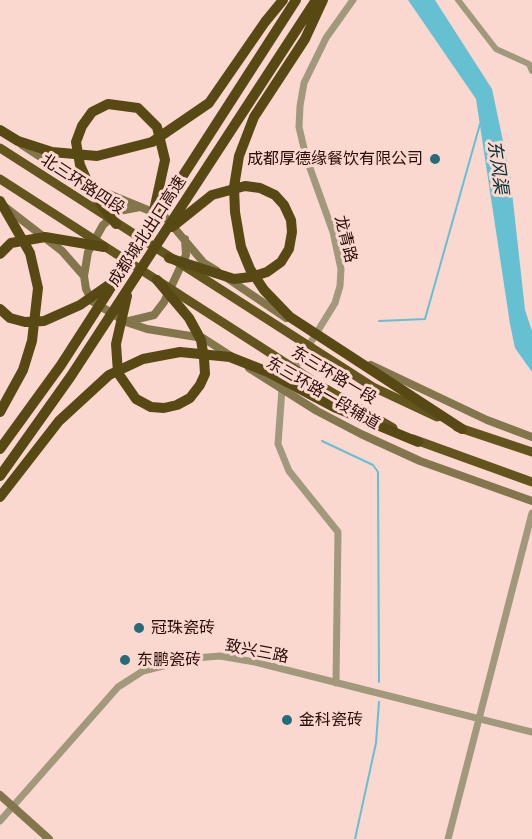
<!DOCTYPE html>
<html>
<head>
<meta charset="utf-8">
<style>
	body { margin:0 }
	canvas { display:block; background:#fad7cf }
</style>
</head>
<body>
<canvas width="532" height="839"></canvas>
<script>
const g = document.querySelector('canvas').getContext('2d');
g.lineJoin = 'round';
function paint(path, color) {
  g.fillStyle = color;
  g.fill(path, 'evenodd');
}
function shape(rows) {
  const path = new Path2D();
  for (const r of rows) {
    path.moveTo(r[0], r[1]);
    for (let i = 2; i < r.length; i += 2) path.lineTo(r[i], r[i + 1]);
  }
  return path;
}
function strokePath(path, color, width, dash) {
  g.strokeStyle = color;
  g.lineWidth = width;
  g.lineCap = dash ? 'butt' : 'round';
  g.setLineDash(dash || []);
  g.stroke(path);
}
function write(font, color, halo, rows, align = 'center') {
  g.font = font + ' Ubuntu,"Noto Sans SC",sans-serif';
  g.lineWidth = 6;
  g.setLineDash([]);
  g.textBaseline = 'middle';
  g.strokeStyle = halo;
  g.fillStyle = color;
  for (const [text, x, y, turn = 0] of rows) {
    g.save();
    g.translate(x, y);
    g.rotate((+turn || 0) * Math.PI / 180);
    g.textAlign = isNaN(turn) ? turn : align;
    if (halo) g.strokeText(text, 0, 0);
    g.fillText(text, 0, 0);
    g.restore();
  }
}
paint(shape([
	[408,0,435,0,492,89,510,174,525,310,532,331,532,372,515,348,510,324,476,99]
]), '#65c0d2');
strokePath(shape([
	[379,321,425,319,480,124],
	[322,441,373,465,378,472,379,682],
	[355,839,376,743,379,702]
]), '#65c0d2', 2);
strokePath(shape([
	[458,0,496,49,529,64,532,71]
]), '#a2997d', 6);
strokePath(shape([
	[336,683,338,532,289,471,278,444,282,389,335,303,340,286,341,269,333,232,306,157,299,127,300,106,304,83,326,38,353,0],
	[0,821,118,687,143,671,195,658,220,656,255,662,532,732],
	[448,839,532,513]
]), '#a2997d', 7);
strokePath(shape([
	[22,145,51,164,99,190,165,217,204,263,217,271],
	[5,207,62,251,84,276,86,289,92,301,126,322,147,329,203,338,234,358],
	[84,276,88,252,103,225,119,211,140,207],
	[227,278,286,318],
	[129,321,154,315,164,302,186,255,185,239],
	[371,365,487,420,532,437],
	[249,368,317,411,361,434,420,461,532,501],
	[0,795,49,839]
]), '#83764c', 8);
strokePath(shape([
	[0,148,373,387,437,417],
	[0,179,326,389,393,428],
	[457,427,532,452],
	[413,439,532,482]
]), '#63531d', 9);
strokePath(shape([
	[323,0,305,39,254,117,239,156,234,187,235,212,241,247,250,269,264,290,290,317,462,429],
	[0,130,18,141,52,152,97,156,152,142,209,103,265,22,283,0],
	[0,201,30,253,38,288,32,341,23,370,0,412],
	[116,224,92,192,80,165,76,142,82,126,92,112,108,104,138,108,157,127,165,160,153,215],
	[0,254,11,243,45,237,104,247],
	[169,258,234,279,251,277,267,272,281,262,289,249,292,232,291,220,284,205,275,195,260,188,245,186,212,195,172,227],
	[127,296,116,344,118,373,136,399,151,407,164,408,177,405,190,398,200,385,205,374,204,358,201,340,189,318,157,280],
	[0,309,10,318,25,322,44,321,80,305,110,284],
	[0,449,61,365,296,0],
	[0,476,71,376,316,0],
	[0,497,59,421,109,375,143,359,180,352,230,357,268,372,336,408,418,442]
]), '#584914', 10);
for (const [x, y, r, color] of [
	[435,159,6,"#256c7a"],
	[139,628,6,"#256c7a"],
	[125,660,6,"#256c7a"],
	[287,720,6,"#256c7a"]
]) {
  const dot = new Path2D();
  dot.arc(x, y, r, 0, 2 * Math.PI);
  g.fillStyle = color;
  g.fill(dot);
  strokePath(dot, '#fad7cf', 2);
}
write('16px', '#2a0c07', '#fad7cf', [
	["成都厚德缘餐饮有限公司",423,159,"right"],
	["冠珠瓷砖",151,628],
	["东鹏瓷砖",137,660],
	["金科瓷砖",299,720]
], 'left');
write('16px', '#2a0c07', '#fad7cf', [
	["北三环路四段",83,184,33],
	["成都城北出口高速",147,231,-57],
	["龙青路",346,239,76],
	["东三环路一段",334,375,31],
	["东三环路一段辅道",323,393,30],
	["致兴三路",257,651,11]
]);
write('italic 18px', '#06333b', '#fad7cf', [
	["东风渠",498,167,82]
]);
</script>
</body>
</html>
